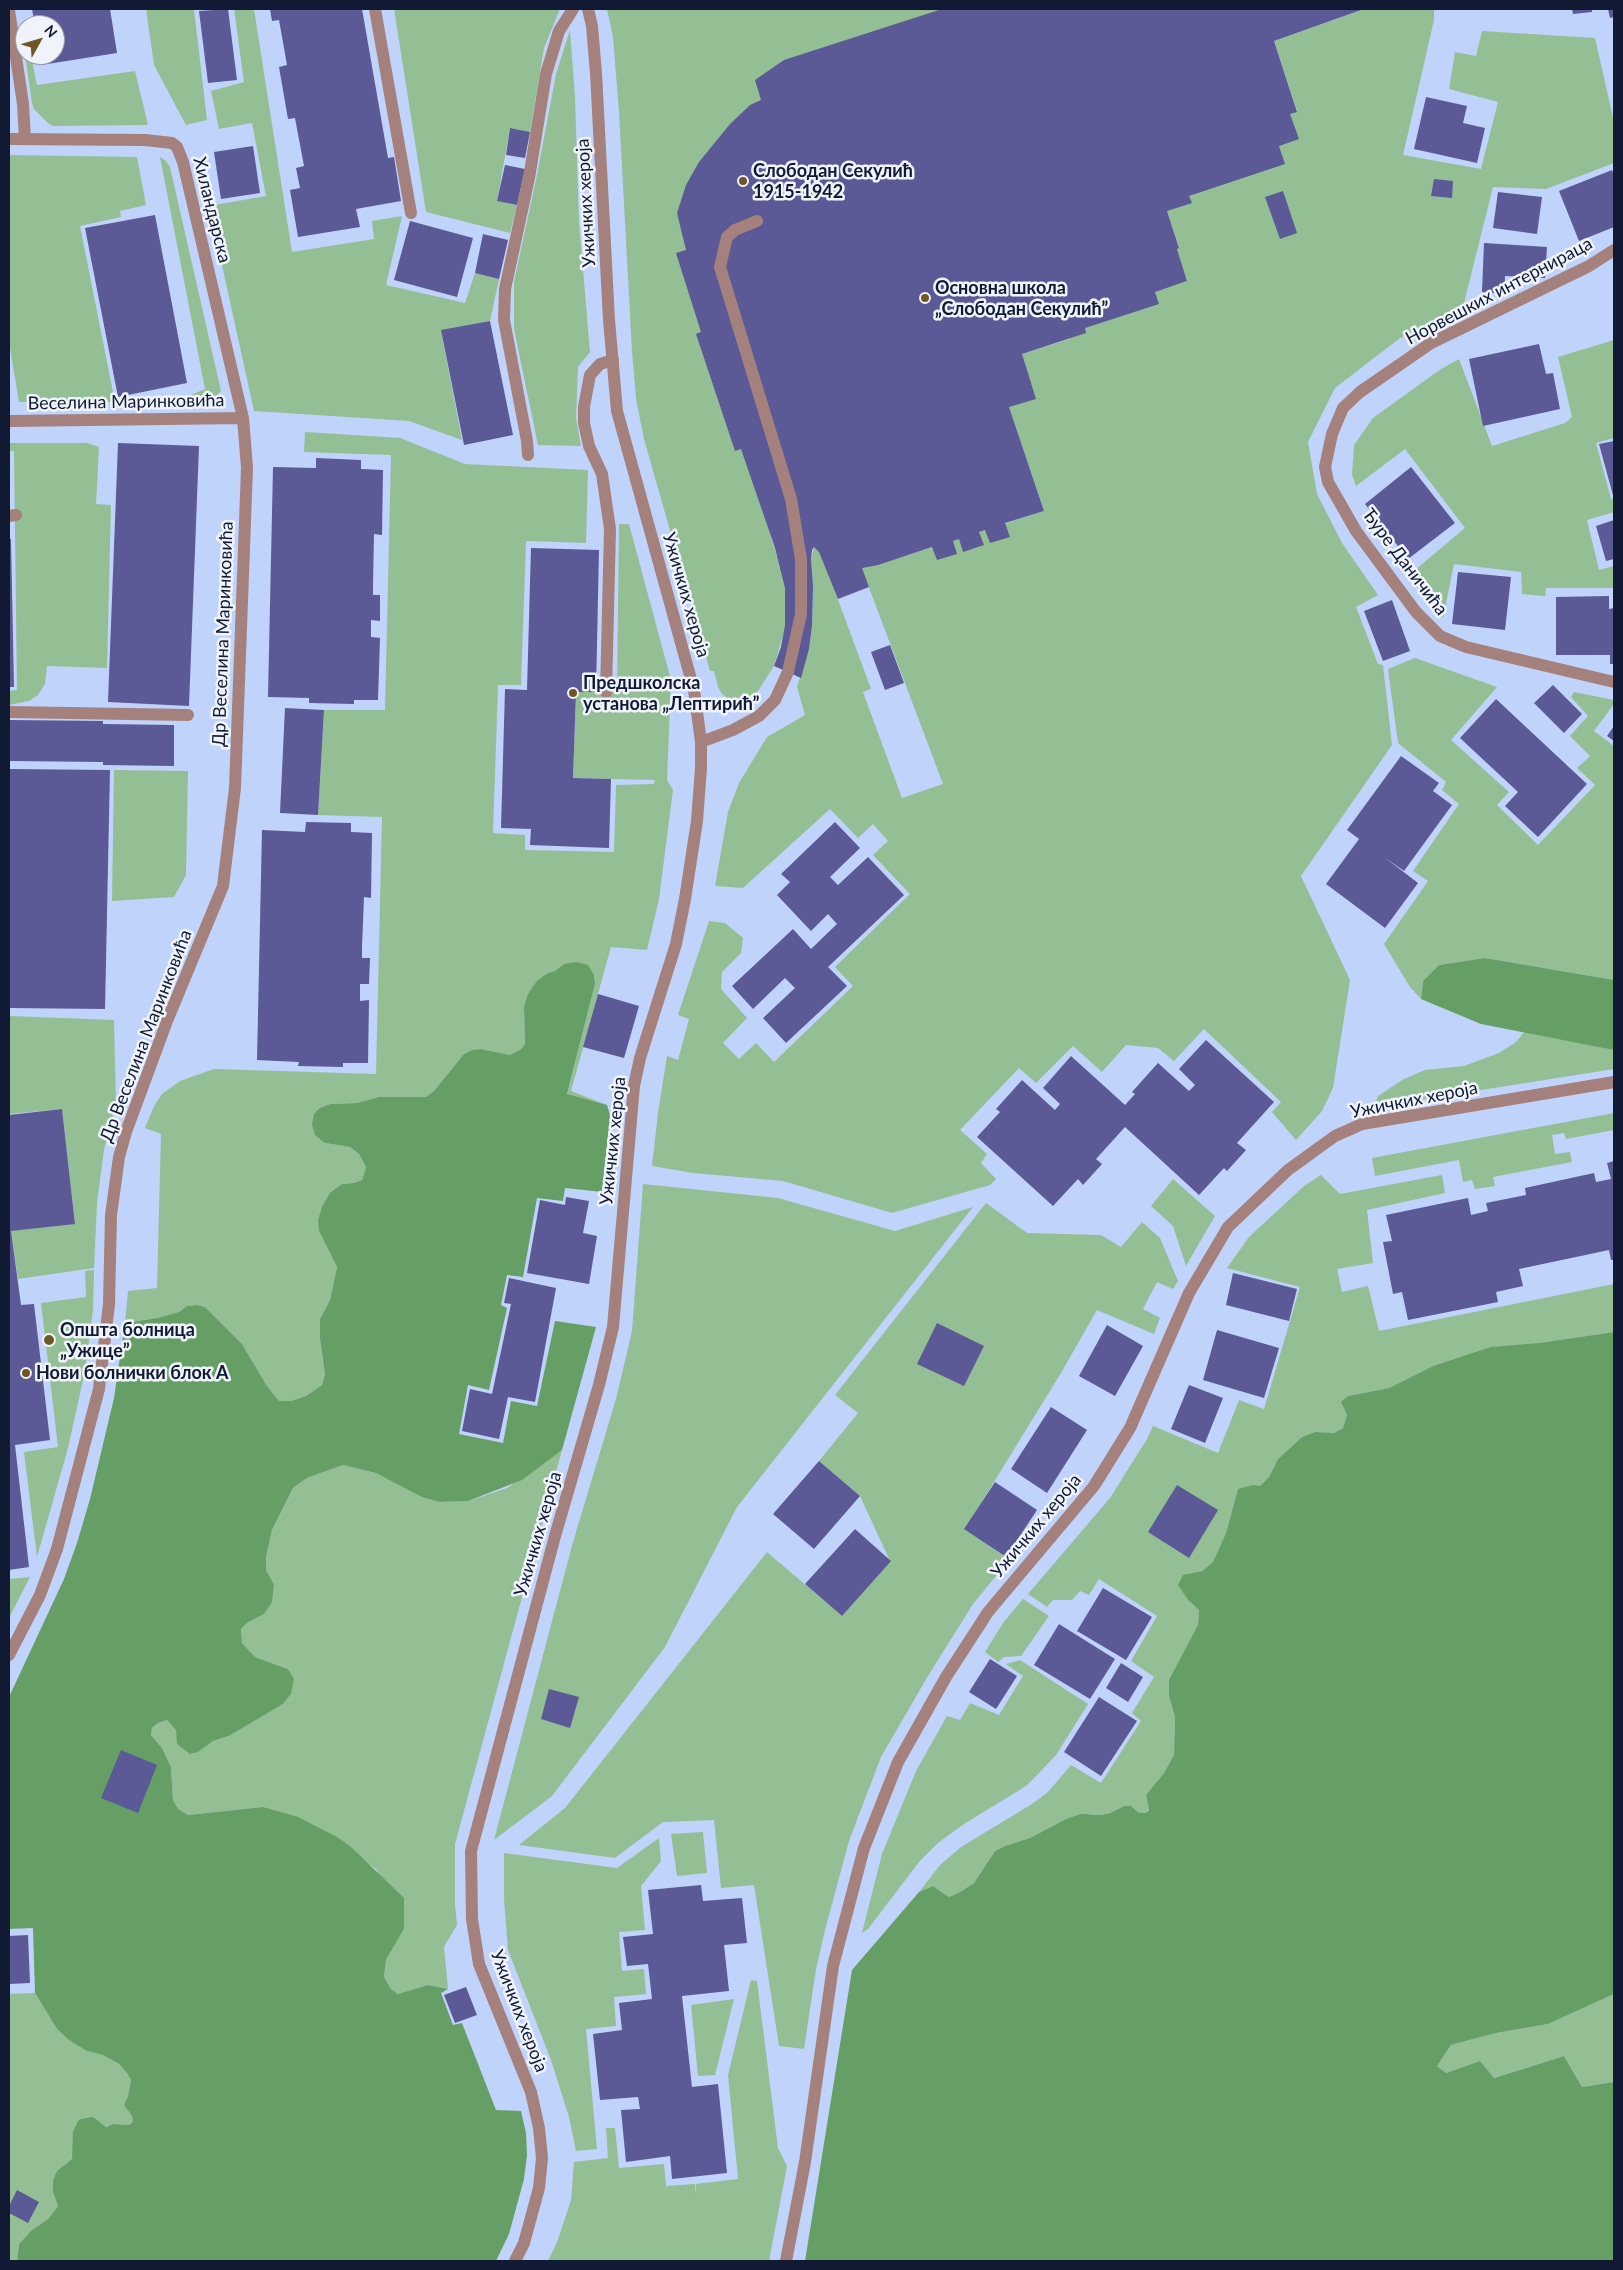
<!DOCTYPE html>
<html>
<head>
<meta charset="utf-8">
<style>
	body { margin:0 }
	#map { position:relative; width:1623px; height:2270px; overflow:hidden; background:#c0d3fa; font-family:Lato,sans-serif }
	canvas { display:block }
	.frame { position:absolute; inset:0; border:10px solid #101b33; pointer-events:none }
	.north { position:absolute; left:15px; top:15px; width:50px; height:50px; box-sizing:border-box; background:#f0f4fa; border:1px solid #969daa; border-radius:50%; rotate:51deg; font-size:14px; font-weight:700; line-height:20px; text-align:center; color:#101b33 }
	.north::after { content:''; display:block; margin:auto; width:18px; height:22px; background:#6d5726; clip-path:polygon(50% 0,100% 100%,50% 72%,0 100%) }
</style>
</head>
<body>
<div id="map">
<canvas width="1623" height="2270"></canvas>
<div class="frame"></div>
<div class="north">N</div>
</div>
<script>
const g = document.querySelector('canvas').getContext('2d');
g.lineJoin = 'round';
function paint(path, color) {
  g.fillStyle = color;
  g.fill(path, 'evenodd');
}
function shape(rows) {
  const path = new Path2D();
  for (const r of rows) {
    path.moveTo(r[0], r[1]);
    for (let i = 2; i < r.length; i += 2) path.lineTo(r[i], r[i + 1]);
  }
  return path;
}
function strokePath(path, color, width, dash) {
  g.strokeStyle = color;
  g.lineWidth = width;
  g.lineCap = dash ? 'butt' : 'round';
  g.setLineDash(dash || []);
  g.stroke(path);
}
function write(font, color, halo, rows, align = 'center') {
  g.font = font + ' Lato,sans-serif';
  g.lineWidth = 5;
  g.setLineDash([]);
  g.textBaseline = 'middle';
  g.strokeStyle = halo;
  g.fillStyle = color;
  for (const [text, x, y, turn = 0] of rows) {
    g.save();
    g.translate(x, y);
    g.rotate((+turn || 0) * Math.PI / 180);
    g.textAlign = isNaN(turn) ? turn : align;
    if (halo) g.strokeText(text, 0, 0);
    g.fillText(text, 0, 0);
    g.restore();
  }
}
paint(shape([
	[146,9,194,9,207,120,186,125,154,65],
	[234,9,254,9,292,252,374,239,372,221,402,216,386,285,465,303,475,273,499,279,490,321,441,331,462,440,409,421,254,411,209,206,266,196,252,123,219,129,211,91,244,82],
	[394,9,560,9,544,48,530,132,510,128,497,201,517,205,510,233,426,212],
	[607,9,947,9,867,35,763,101,769,183,677,213,743,445,786,586,786,625,774,666,758,691,743,701,729,699,722,694,718,687,714,671,710,671,644,439,636,399,632,351,619,112,613,37],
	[1365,9,1434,9,1434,20,1403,155,1481,169,1498,102,1449,89,1455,52,1476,56,1482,31,1595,38,1614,122,1614,163,1546,189,1493,187,1463,307,1400,338,1335,388,1308,442,1317,494,1342,543,1378,595,1356,607,1378,664,1383,665,1392,745,1301,876,1350,980,1333,1088,1322,1111,1296,1140,1272,1112,1281,1102,1204,1029,1174,1061,1158,1048,1126,1045,1102,1072,1073,1046,1036,1083,1019,1068,960,1130,987,1154,981,1163,996,1179,990,1185,892,1213,783,1181,693,1173,652,1166,658,1113,667,1056,678,1060,689,1019,678,1015,709,921,725,923,743,938,741,953,722,972,721,989,747,1018,723,1043,739,1059,756,1043,774,1062,853,986,835,967,910,894,873,855,888,841,873,824,858,838,830,809,743,888,715,886,728,812,739,783,767,737,805,715,797,687,809,649,812,626,813,586,811,559,814,547,820,551,871,689,863,692,902,798,943,784,862,569,828,470,905,556,1044,511,1009,407,1022,354,1070,339,1061,314,1081,317,1187,281,1177,249,1179,247,1163,199,1282,155,1279,146,1290,114,1297,111,1274,41],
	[570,30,575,97,579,222,590,352,578,367,576,418,581,446,538,445,514,329,514,282,537,175,556,74],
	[25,55,31,55,37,85,135,71,148,125,53,126,48,123,34,109,32,103],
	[9,155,137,157,146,205,120,211,121,217,80,226,115,402,19,402,9,342],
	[160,157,166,161,170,167,221,391,215,398,184,398,205,389],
	[1614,340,1614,438,1596,443,1611,499,1614,498,1614,512,1587,520,1599,570,1614,566,1614,588,1546,588,1545,596,1522,594,1521,572,1454,564,1443,618,1424,597,1409,575,1465,528,1405,449,1356,486,1352,475,1354,445,1373,418,1441,369,1459,359,1492,446,1565,423,1572,417,1558,357],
	[305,432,400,438,465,464,588,470,586,543,526,541,521,685,498,685,493,833,525,835,525,850,614,852,616,785,654,784,655,780,573,778,576,692,617,691,619,524,629,524,671,680,667,780,673,790,659,899,647,950,611,947,571,1091,607,1105,567,1095,595,984,594,975,564,964,555,971,548,973,524,1007,525,1044,521,1049,510,1055,481,1049,472,1050,464,1054,434,1091,426,1097,379,1097,357,1103,331,1104,325,1143,350,1147,359,1154,366,1167,362,1180,354,1183,342,1184,319,1231,337,1267,330,1300,320,1319,320,1339,325,1374,322,1385,306,1396,291,1401,279,1401,267,1386,242,1344,205,1307,198,1305,187,1306,179,1312,157,1318,125,1323,128,1291,157,1288,161,1134,145,1128,154,1106,162,1094,180,1081,214,1069,376,1074,382,817,318,815,324,710,385,710,391,455,304,452],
	[9,443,87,443,99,447,96,504,111,505,107,668,47,666,45,684,38,695,29,701,9,705,9,691,17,690,14,451,9,451],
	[1415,658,1497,687,1451,740,1509,792,1497,805,1538,845,1595,785,1577,768,1590,756,1570,736,1588,716,1571,697,1574,692,1614,700,1614,704,1594,731,1614,746,1614,980,1485,958,1439,965,1423,981,1421,999,1410,987,1384,944,1428,881,1413,871,1459,804,1442,790,1446,782,1398,743,1388,669],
	[114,770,188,771,186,875,174,897,112,901],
	[9,1016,114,1020,116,1103,104,1150,97,1203,94,1268,18,1279,11,1231,75,1223,62,1109,9,1114],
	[1525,1031,1614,1050,1614,1069,1374,1107,1378,1096,1404,1079,1425,1070,1464,1066,1499,1053,1516,1042],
	[1614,1113,1614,1130,1566,1139,1564,1133,1552,1135,1555,1154,1570,1152,1572,1162,1493,1177,1495,1186,1475,1189,1472,1180,1463,1182,1459,1160,1375,1176,1372,1158],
	[1321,1175,1340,1194,1442,1175,1445,1193,1367,1210,1373,1263,1337,1269,1342,1292,1368,1286,1379,1331,1614,1284,1614,1332,1539,1343,1462,1357,1433,1366,1389,1388,1348,1396,1344,1408,1347,1415,1343,1428,1334,1433,1315,1432,1302,1437,1278,1459,1269,1477,1260,1486,1238,1489,1226,1533,1213,1562,1202,1571,1193,1574,1189,1601,1199,1610,1198,1626,1187,1649,1169,1696,1175,1717,1174,1755,1164,1773,1146,1795,1149,1809,1145,1813,1139,1813,1131,1806,1124,1806,1110,1813,1100,1815,1091,1814,1066,1819,1030,1838,1005,1846,995,1851,974,1883,960,1892,949,1897,933,1886,919,1892,940,1865,961,1847,1032,1804,1048,1792,1071,1765,1101,1783,1141,1721,1132,1713,1154,1677,1131,1661,1157,1616,1099,1579,1089,1595,1080,1591,1072,1600,1053,1600,1047,1607,1028,1594,1110,1498,1147,1439,1153,1426,1218,1453,1239,1400,1264,1409,1300,1287,1227,1268,1249,1237,1304,1186],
	[1173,1179,1215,1216,1186,1266,1173,1226,1151,1206],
	[643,1184,778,1198,895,1231,973,1207,737,1507,665,1647,552,1796,494,1840,573,1542,616,1399,632,1331],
	[986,1203,1027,1233,1101,1235,1121,1247,1142,1222,1160,1238,1178,1281,1173,1289,1157,1282,1143,1309,1160,1318,1154,1334,1097,1310,1061,1373,965,1529,1009,1560,973,1604,928,1676,881,1757,849,1841,825,1930,816,1969,804,2049,779,2046,754,1885,721,1888,714,1820,663,1822,615,1858,519,1845,565,1808,767,1552,842,1616,890,1561,860,1496,819,1461,858,1413,835,1395],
	[94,1270,93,1310,85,1371,68,1448,37,1557,24,1452,58,1447,41,1303,86,1297,85,1271],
	[562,1450,455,1844,455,1904,457,1925,444,1947,448,1989,428,1985,398,1994,391,1989,384,1977,386,1960,404,1929,376,1869,364,1861,350,1846,263,1807,188,1815,178,1809,173,1800,171,1767,162,1748,151,1735,152,1728,158,1723,167,1720,198,1752,213,1741,229,1736,283,1704,291,1694,288,1669,255,1657,242,1643,241,1629,247,1623,264,1614,274,1584,266,1570,266,1557,272,1530,293,1488,307,1478,343,1465,376,1473,440,1502,468,1501,507,1488],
	[30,1577,9,1618,9,1579],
	[1023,1599,1049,1616,1021,1656,1004,1657,998,1662,985,1652,1003,1623],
	[1020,1660,1088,1704,1056,1755,1040,1772,1026,1786,964,1824,938,1843,919,1862,868,1929,862,1933,882,1854,916,1771,947,1716,960,1720,970,1703,999,1715,1023,1676,1006,1664],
	[703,1832,707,1873,677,1876,671,1834],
	[659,1838,661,1861,641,1886,645,1930,619,1932,622,1971,644,1969,646,1994,614,1997,616,2026,586,2029,597,2149,576,2151,569,2117,551,2060,508,1950,504,1899,504,1853,617,1868],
	[751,1980,757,1981,778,2148,787,2166,769,2261,548,2261,557,2242,571,2200,574,2162,608,2158,606,2128,615,2128,619,2168,664,2164,666,2186,695,2184,696,2195,696,2184,738,2179,728,2075],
	[35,1993,57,2029,87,2051,103,2055,119,2064,127,2073,131,2080,128,2096,124,2105,132,2116,133,2122,129,2125,113,2124,105,2127,93,2117,73,2151,72,2160,65,2164,53,2192,58,2206,48,2219,32,2230,19,2244,17,2261,9,2261,9,1994],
	[1614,1994,1614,2082,1582,2087,1564,2056,1493,2078,1480,2061,1446,2073,1437,2066,1451,2045,1496,2033,1548,2024],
	[734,1999,715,2075,698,2076,691,2005]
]), '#94bf94');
paint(shape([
	[1485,958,1614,980,1614,1050,1481,1024,1421,999,1423,981,1439,965],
	[577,962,588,965,594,975,595,984,567,1094,607,1105,610,1115,602,1192,565,1188,563,1201,537,1198,523,1277,507,1275,501,1305,507,1308,489,1390,468,1385,459,1434,503,1443,511,1401,537,1406,555,1321,596,1327,562,1450,522,1480,468,1501,440,1502,422,1497,376,1473,343,1465,307,1478,293,1488,272,1530,266,1557,266,1570,274,1584,272,1602,264,1614,247,1623,241,1629,242,1643,255,1657,288,1669,294,1679,291,1694,283,1704,229,1736,213,1741,198,1752,190,1754,177,1744,176,1730,167,1720,158,1723,152,1728,151,1735,162,1748,171,1767,173,1800,178,1809,188,1815,263,1807,298,1817,337,1837,350,1846,404,1898,404,1929,386,1960,384,1977,391,1989,398,1994,428,1985,448,1989,441,1993,453,2025,462,2023,496,2110,521,2111,526,2133,527,2155,524,2179,509,2234,496,2261,17,2261,19,2244,32,2230,48,2219,58,2206,53,2192,53,2181,57,2171,72,2159,73,2132,78,2121,81,2119,93,2117,106,2127,113,2124,129,2125,133,2122,132,2116,124,2105,128,2096,131,2080,127,2073,119,2064,103,2055,87,2051,69,2040,57,2029,35,1993,33,1928,9,1929,9,1697,64,1579,77,1543,90,1499,114,1398,125,1323,157,1318,179,1312,187,1306,198,1305,205,1307,242,1344,267,1386,279,1401,291,1401,306,1396,322,1385,325,1374,320,1339,320,1319,330,1300,337,1267,319,1231,318,1220,322,1207,330,1193,342,1184,354,1183,362,1180,366,1167,359,1154,350,1147,325,1143,315,1135,312,1125,314,1114,320,1108,331,1104,357,1103,379,1097,426,1097,434,1091,464,1054,472,1050,481,1049,510,1055,521,1049,525,1044,524,1007,528,994,537,981,548,973,555,971,564,964],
	[1614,1332,1614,1994,1548,2024,1496,2033,1451,2045,1437,2066,1446,2073,1480,2061,1494,2078,1564,2056,1582,2087,1614,2082,1614,2261,805,2261,852,1970,919,1892,933,1886,949,1897,960,1892,974,1883,995,1851,1005,1846,1030,1838,1066,1819,1081,1814,1101,1815,1110,1813,1124,1806,1131,1806,1139,1813,1145,1813,1149,1810,1146,1795,1164,1773,1174,1755,1175,1717,1169,1696,1169,1680,1198,1625,1199,1610,1189,1601,1178,1585,1183,1575,1202,1571,1213,1562,1226,1533,1238,1489,1253,1485,1260,1486,1269,1477,1278,1459,1302,1437,1315,1432,1334,1433,1343,1428,1347,1415,1341,1402,1348,1396,1389,1388,1433,1366,1491,1347,1539,1343]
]), '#659f65');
paint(shape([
	[32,9,110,9,117,53,41,65,39,55,55,55,55,25,35,25],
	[228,9,237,80,208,83,199,11],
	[270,9,362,9,388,158,394,157,401,201,356,209,360,227,298,237,290,190,300,188,296,168,304,166,295,118,288,119,279,67,287,65,279,20,272,21],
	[942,9,1364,9,1274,41,1297,112,1290,114,1299,139,1279,146,1285,164,1189,196,1192,203,1167,211,1179,248,1177,249,1187,281,1155,292,1159,304,1085,328,1086,333,1022,354,1036,399,1009,407,1044,511,1005,523,1010,537,990,543,985,530,979,532,984,545,963,552,959,539,953,541,957,554,937,560,932,547,878,565,862,568,869,587,838,599,819,552,814,547,812,550,811,559,813,586,812,626,809,649,801,678,774,666,781,647,785,625,785,588,775,548,741,449,735,451,696,334,701,332,676,253,686,250,677,213,686,185,699,162,730,124,750,105,761,100,755,80,784,60],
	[1572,9,1592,9,1592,12,1573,14],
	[1608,9,1614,9,1614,17,1610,18],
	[1426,97,1467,106,1463,123,1485,128,1477,163,1414,149],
	[510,128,530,132,525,158,506,155],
	[253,146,260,193,221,199,214,152],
	[505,165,525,169,517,205,497,201],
	[1612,170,1614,175,1614,227,1579,241,1559,191],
	[1434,179,1453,181,1452,198,1431,196],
	[1283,191,1297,233,1280,239,1265,197],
	[1498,192,1542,197,1537,234,1493,228],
	[155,215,187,383,118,397,85,228],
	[410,221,473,238,457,297,394,280],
	[483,234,508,240,499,279,475,273],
	[1484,243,1547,247,1545,278,1505,276,1504,294,1482,292],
	[490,321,513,435,464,445,441,330],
	[1539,344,1546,374,1553,373,1560,409,1483,426,1469,359],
	[1614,441,1614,499,1599,444],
	[118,443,199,446,189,706,108,702],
	[316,458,361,460,361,469,383,470,382,535,374,534,373,584,373,595,380,595,380,621,371,620,371,637,380,638,378,700,354,700,354,704,309,703,309,698,268,697,273,467,316,468],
	[1411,467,1455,523,1408,559,1365,504],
	[1614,520,1614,559,1606,561,1596,526],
	[9,539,11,539,14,687,9,687],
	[531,548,599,550,596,692,576,692,573,778,611,779,609,848,530,845,531,829,501,828,505,689,527,690],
	[1458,572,1511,577,1505,630,1452,624],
	[1609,596,1609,609,1614,608,1614,664,1610,664,1610,655,1556,655,1556,597],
	[1392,600,1410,651,1383,661,1364,611],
	[890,645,904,683,885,690,871,652],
	[1553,685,1582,714,1564,733,1534,703],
	[1496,699,1587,784,1538,837,1505,806,1518,792,1460,738],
	[285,708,324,710,318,815,280,813],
	[9,720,103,721,103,724,174,725,174,766,103,765,103,762,9,761],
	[1614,726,1614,741,1607,736],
	[1401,756,1439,783,1433,791,1452,805,1404,871,1384,857,1418,883,1385,928,1326,884,1359,839,1347,830],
	[10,769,110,770,105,1009,9,1008],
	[306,822,351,823,351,832,372,833,371,898,364,897,362,947,362,958,370,958,369,984,360,984,360,1001,369,1000,368,1063,343,1063,343,1067,298,1066,299,1062,257,1060,262,830,305,832],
	[835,822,860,848,830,877,838,885,868,857,904,895,828,967,847,986,786,1043,763,1018,795,988,785,978,753,1009,732,986,793,929,811,949,837,924,828,914,811,931,777,895,790,882,781,874],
	[598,994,639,1006,624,1058,583,1047],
	[1206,1040,1274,1102,1237,1143,1246,1150,1227,1171,1224,1168,1199,1195,1125,1127,1096,1159,1102,1164,1083,1185,1078,1179,1053,1206,977,1137,1000,1112,996,1109,1022,1080,1055,1110,1060,1104,1043,1088,1071,1056,1125,1105,1135,1094,1132,1092,1158,1063,1189,1091,1195,1085,1179,1069],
	[62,1109,75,1224,11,1231,21,1305,34,1304,50,1440,15,1445,29,1567,9,1570,9,1115],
	[1614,1161,1614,1260,1611,1260,1609,1250,1519,1269,1523,1286,1496,1292,1498,1302,1408,1320,1402,1292,1393,1294,1383,1242,1392,1241,1386,1215,1468,1198,1471,1215,1488,1211,1486,1203,1526,1195,1525,1188,1594,1173,1596,1182,1611,1179,1607,1163],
	[566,1197,589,1201,583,1233,597,1236,589,1284,527,1273,540,1200,565,1205],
	[1233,1273,1297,1289,1289,1321,1226,1305],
	[509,1278,556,1288,535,1402,508,1397,499,1439,462,1431,470,1389,492,1394,511,1304,504,1303],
	[937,1323,984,1346,964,1386,917,1364],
	[1107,1325,1143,1346,1115,1396,1079,1376],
	[1217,1330,1279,1348,1264,1398,1203,1380],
	[1189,1385,1223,1398,1205,1443,1171,1429],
	[1051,1407,1087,1430,1047,1493,1011,1469],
	[819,1461,860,1496,814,1549,773,1514],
	[995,1482,1037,1510,1006,1557,964,1529],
	[1177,1485,1218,1510,1189,1558,1148,1532],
	[855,1529,891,1561,842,1616,805,1584],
	[1103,1588,1152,1617,1126,1660,1077,1631],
	[1059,1624,1115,1659,1090,1699,1034,1665],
	[990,1659,1017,1676,996,1709,969,1692],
	[1121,1663,1143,1677,1128,1702,1106,1688],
	[549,1689,579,1697,570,1728,541,1719],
	[1099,1697,1137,1721,1101,1776,1064,1752],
	[121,1750,157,1765,138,1813,101,1798],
	[701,1885,703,1901,742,1898,747,1943,724,1945,729,1991,682,1996,692,2087,718,2084,727,2173,672,2179,670,2156,626,2162,621,2110,640,2109,638,2097,600,2100,593,2034,622,2030,619,2003,652,1999,648,1964,627,1966,623,1937,653,1934,648,1890],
	[28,1935,30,1983,9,1984,9,1936],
	[466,1987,477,2015,455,2023,444,1995],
	[17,2190,39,2202,28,2223,9,2213,9,2206]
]), '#5b5996');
strokePath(shape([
	[375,9,411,213],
	[528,455,527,441,504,320,505,289,529,178,546,74,559,31,573,9],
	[9,516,16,515],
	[606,692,610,529,602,474,589,446,584,423,584,407,590,375,600,364,613,360],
	[9,712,188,715],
	[701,742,733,730,759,716,775,700,788,672,801,614,801,559,791,499,720,267,727,237,735,230,757,221]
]), '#a4817d', 12);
strokePath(shape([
	[9,10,23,104,25,139],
	[9,139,145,140,172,143,177,147,183,162,243,418,247,468,235,788,223,886,167,1021,126,1132,119,1157,111,1215,109,1304,99,1389,57,1549,40,1595,9,1655],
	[1614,250,1589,266,1431,343,1360,392,1343,408,1332,434,1325,467,1328,482,1356,531,1416,612,1440,636,1466,647,1614,682],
	[9,421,243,418],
	[515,2261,524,2243,539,2188,542,2158,539,2128,531,2092,479,1964,472,1919,471,1851,555,1536,599,1385,613,1327,634,1086,640,1058,676,944,685,899,697,821,701,768,701,742,694,690,617,411,609,320,596,73,592,26,588,9],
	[786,2261,805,2162,833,1966,864,1848,898,1762,946,1677,988,1612,1094,1486,1130,1428,1189,1293,1228,1227,1288,1170,1335,1136,1362,1124,1614,1082]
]), '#a4817d', 12);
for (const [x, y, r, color] of [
	[743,181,5,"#6d5726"],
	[925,298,5,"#6d5726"],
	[573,693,5,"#6d5726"],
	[49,1340,6,"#6d5726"],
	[26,1373,5,"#6d5726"]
]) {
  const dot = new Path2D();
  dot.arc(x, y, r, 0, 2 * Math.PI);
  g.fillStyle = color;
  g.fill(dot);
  strokePath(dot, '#f0f4fa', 2);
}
write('bold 18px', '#101b33', '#f0f4fa', [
	["Слободан Секулић",753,171],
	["1915-1942",753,192],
	["Основна школа",935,288],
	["„Слободан Секулић”",935,309],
	["Предшколска",583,683],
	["установа „Лептирић”",583,704],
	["Општа болница",60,1330],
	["„Ужице”",60,1351],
	["Нови болнички блок А",36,1373]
], 'left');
write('18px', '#101b33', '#f0f4fa', [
	["Ужичких хероја",586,203,-93],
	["Хиландарска",212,210,76],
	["Норвешких интернираца",1499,291,-28],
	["Веселина Маринковића",126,402,-1],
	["Ђуре Даничића",1405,562,53],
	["Ужичких хероја",686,595,74],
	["Др Веселина Маринковића",223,634,-88],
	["Др Веселина Маринковића",146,1036,-69],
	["Ужичких хероја",1414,1100,-11],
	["Ужичких хероја",613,1141,-84],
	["Ужичких хероја",1036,1526,-50],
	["Ужичких хероја",538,1534,-74],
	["Ужичких хероја",519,2011,69]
]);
</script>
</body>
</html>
